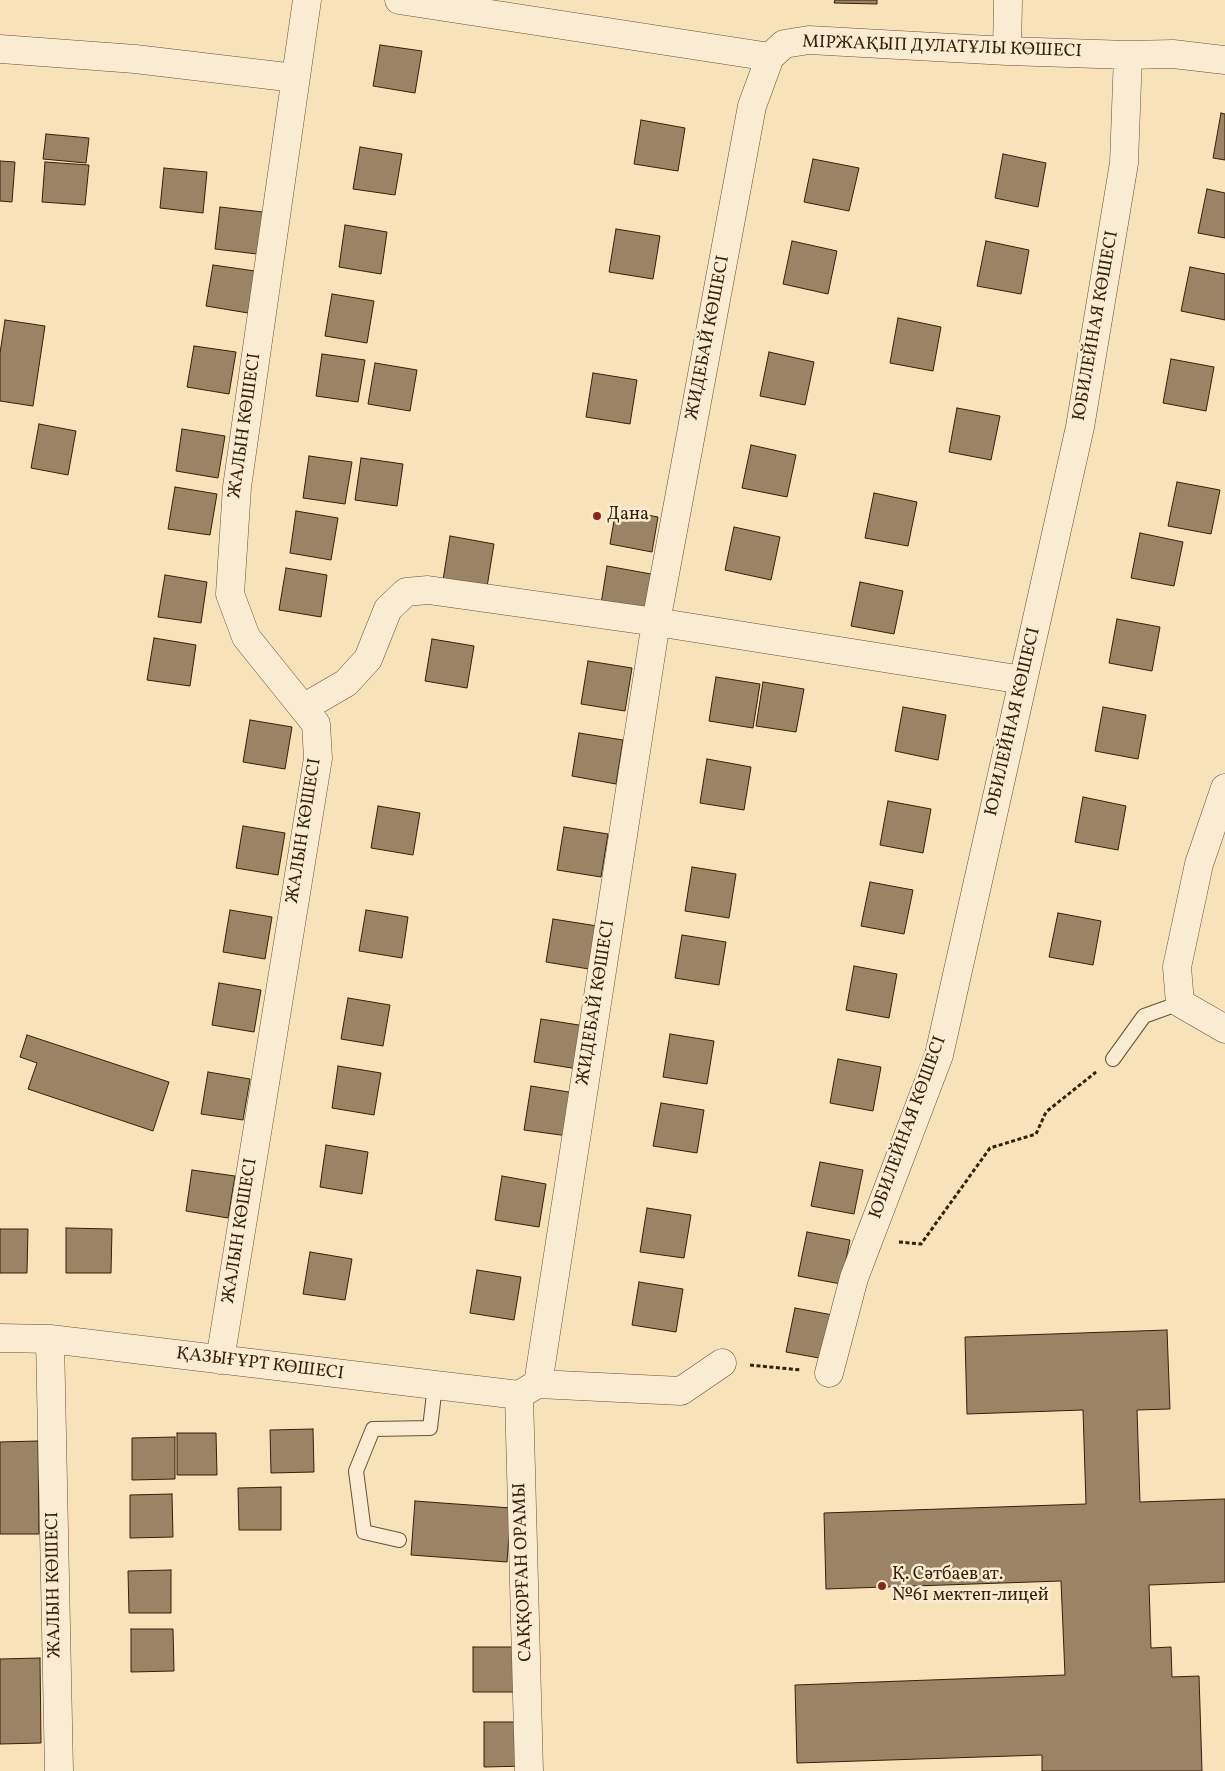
<!DOCTYPE html>
<html>
<head>
<meta charset="utf-8">
<style>
	body { margin:0 }
	canvas { display:block; background:#f8e2b9 }
</style>
</head>
<body>
<canvas width="1225" height="1771"></canvas>
<script>
const g = document.querySelector('canvas').getContext('2d');
g.lineJoin = 'round';
function paint(path, color) {
  g.fillStyle = color;
  g.fill(path, 'evenodd');
}
function shape(rows) {
  const path = new Path2D();
  for (const r of rows) {
    path.moveTo(r[0], r[1]);
    for (let i = 2; i < r.length; i += 2) path.lineTo(r[i], r[i + 1]);
  }
  return path;
}
function strokePath(path, color, width, dash) {
  g.strokeStyle = color;
  g.lineWidth = width;
  g.lineCap = dash ? 'butt' : 'round';
  g.setLineDash(dash || []);
  g.stroke(path);
}
function write(font, color, halo, rows, align = 'center') {
  g.font = font + ' Vollkorn,serif';
  g.lineWidth = 5;
  g.setLineDash([]);
  g.textBaseline = 'middle';
  g.strokeStyle = halo;
  g.fillStyle = color;
  for (const [text, x, y, turn = 0] of rows) {
    g.save();
    g.translate(x, y);
    g.rotate((+turn || 0) * Math.PI / 180);
    g.textAlign = isNaN(turn) ? turn : align;
    if (halo) g.strokeText(text, 0, 0);
    g.fillText(text, 0, 0);
    g.restore();
  }
}
const building = shape([
	[835,0,877,0,877,4,834,3,835,0],
	[380,45,422,51,415,93,373,86,380,45],
	[1221,113,1225,114,1225,160,1213,158,1221,113],
	[641,120,685,128,678,171,634,164,641,120],
	[46,134,89,138,86,163,43,159,46,134],
	[360,147,402,154,395,195,353,189,360,147],
	[1003,154,1046,163,1038,207,995,198,1003,154],
	[813,159,859,168,849,211,804,202,813,159],
	[0,161,15,162,12,202,0,201,0,161],
	[45,162,89,165,85,205,42,202,45,162],
	[164,168,207,172,203,213,160,208,164,168],
	[1207,189,1225,193,1225,238,1198,233,1207,189],
	[220,207,263,212,257,254,215,249,220,207],
	[345,225,387,232,381,274,339,267,345,225],
	[616,229,660,236,653,279,609,272,616,229],
	[792,241,837,251,828,294,783,284,792,241],
	[986,241,1029,250,1021,294,977,286,986,241],
	[213,265,255,271,248,313,206,306,213,265],
	[1190,267,1225,274,1225,320,1181,311,1190,267],
	[332,294,374,301,367,343,325,336,332,294],
	[898,318,941,327,933,371,890,363,898,318],
	[5,320,45,326,33,406,0,401,0,353,5,320],
	[194,346,236,352,229,394,187,387,194,346],
	[769,352,814,362,805,405,760,396,769,352],
	[322,354,365,360,358,402,316,396,322,354],
	[1171,359,1214,367,1206,411,1163,403,1171,359],
	[375,363,417,370,410,411,368,404,375,363],
	[593,373,637,380,630,424,586,417,593,373],
	[957,408,1000,416,991,460,949,452,957,408],
	[39,424,76,431,68,475,31,468,39,424],
	[182,429,225,436,218,478,176,471,182,429],
	[751,445,796,455,787,497,742,488,751,445],
	[309,456,352,462,345,504,303,498,309,456],
	[361,458,403,464,397,506,355,500,361,458],
	[1177,482,1220,490,1211,534,1168,526,1177,482],
	[175,487,217,494,210,535,168,529,175,487],
	[874,493,917,502,908,546,865,538,874,493],
	[616,509,658,517,652,552,610,544,616,509],
	[296,511,338,518,331,560,290,553,296,511],
	[734,527,780,537,771,580,725,570,734,527],
	[1140,533,1183,542,1174,586,1131,578,1140,533],
	[450,536,494,544,487,587,443,580,450,536],
	[607,566,651,574,644,617,600,610,607,566],
	[286,568,327,575,321,617,279,610,286,568],
	[165,575,207,582,201,623,158,617,165,575],
	[860,582,903,591,894,634,851,626,860,582],
	[1117,619,1160,627,1152,671,1109,663,1117,619],
	[154,638,196,645,190,686,147,680,154,638],
	[432,639,474,646,467,688,425,681,432,639],
	[588,661,632,668,625,711,581,704,588,661],
	[716,677,760,684,753,728,709,721,716,677],
	[763,682,804,689,796,732,756,726,763,682],
	[903,707,946,715,938,760,895,751,903,707],
	[1103,707,1146,715,1138,759,1095,751,1103,707],
	[250,720,292,727,285,769,243,762,250,720],
	[579,733,623,740,616,784,572,776,579,733],
	[707,759,751,767,744,810,700,803,707,759],
	[1083,797,1126,806,1118,850,1075,842,1083,797],
	[888,801,931,809,923,853,880,845,888,801],
	[378,806,420,813,413,855,371,848,378,806],
	[243,826,285,833,278,875,236,868,243,826],
	[564,827,608,834,601,877,557,870,564,827],
	[692,867,736,874,729,918,685,911,692,867],
	[870,882,913,890,904,934,861,926,870,882],
	[230,910,272,917,265,959,223,952,230,910],
	[366,910,408,917,402,958,359,951,366,910],
	[1058,913,1101,921,1093,965,1049,957,1058,913],
	[553,919,597,926,589,969,546,962,553,919],
	[682,935,726,942,719,985,675,978,682,935],
	[854,966,897,974,889,1018,846,1010,854,966],
	[219,983,261,990,254,1032,212,1025,219,983],
	[348,998,390,1005,383,1046,341,1039,348,998],
	[541,1019,585,1026,578,1069,534,1062,541,1019],
	[670,1034,714,1041,707,1084,663,1077,670,1034],
	[27,1035,169,1082,153,1131,28,1089,37,1063,20,1057,27,1035],
	[838,1059,881,1067,873,1111,830,1103,838,1059],
	[338,1066,381,1073,374,1115,332,1108,338,1066],
	[208,1072,250,1079,243,1120,201,1114,208,1072],
	[531,1086,575,1093,568,1136,524,1130,531,1086],
	[661,1103,704,1110,697,1153,653,1146,661,1103],
	[326,1145,368,1152,362,1194,320,1187,326,1145],
	[820,1162,863,1170,854,1214,811,1206,820,1162],
	[192,1170,235,1176,228,1218,186,1211,192,1170],
	[502,1176,546,1184,539,1227,495,1220,502,1176],
	[647,1208,691,1215,684,1258,640,1252,647,1208],
	[66,1228,112,1229,111,1273,66,1273,66,1228],
	[0,1229,28,1229,27,1273,0,1273,0,1229],
	[807,1232,850,1240,841,1284,798,1276,807,1232],
	[310,1252,352,1259,345,1300,303,1294,310,1252],
	[477,1270,521,1277,514,1320,470,1313,477,1270],
	[639,1282,683,1289,676,1332,632,1325,639,1282],
	[795,1308,838,1316,830,1360,786,1352,795,1308],
	[1167,1330,1170,1409,1137,1410,1140,1502,1225,1499,1225,1582,1149,1585,1151,1648,1171,1647,1172,1677,1199,1676,1202,1771,1042,1771,1042,1755,797,1763,795,1685,1065,1675,1061,1581,826,1589,824,1513,1086,1504,1083,1410,967,1414,965,1337,1167,1330],
	[313,1429,314,1472,271,1473,270,1430,313,1429],
	[177,1433,216,1433,217,1475,177,1475,177,1433],
	[175,1437,175,1479,132,1480,132,1438,175,1437],
	[38,1441,39,1534,0,1534,0,1442,38,1441],
	[281,1487,281,1530,239,1530,238,1488,281,1487],
	[172,1494,173,1537,130,1538,130,1495,172,1494],
	[415,1501,511,1508,507,1562,411,1555,415,1501],
	[171,1570,171,1613,129,1613,128,1571,171,1570],
	[131,1629,173,1629,174,1671,131,1672,131,1629],
	[473,1647,516,1647,516,1692,473,1692,473,1647],
	[40,1658,41,1743,0,1744,0,1659,40,1658],
	[484,1722,527,1722,527,1766,484,1767,484,1722]
]);
paint(building, '#9b8465');
strokePath(building, '#361f09', 1);
const service = shape([
	[1113,1059,1144,1016,1180,1003],
	[399,1540,364,1532,356,1471,373,1429,430,1428,435,1385]
]);
const minor = shape([
	[399,0,770,57,784,44,809,40,1007,51,1128,55,1173,54,1225,60],
	[0,49,135,59,295,78],
	[1007,51,1008,0],
	[303,708,346,683,368,659,388,609,406,592,428,590,656,622,1023,680],
	[1225,788,1199,864,1177,967,1180,1003,1225,1029],
	[0,1338,50,1339,519,1395],
	[50,1339,59,1771],
	[220,1360,318,758,316,724,246,637,230,594,237,487,307,0],
	[829,1373,854,1278,939,1055,1080,427,1124,163,1128,55],
	[538,1384,656,622,752,106,770,57],
	[538,1384,681,1391,722,1363],
	[529,1771,519,1395,534,1386]
]);
strokePath(service, '#665035', 16);
strokePath(minor, '#665035', 29);
strokePath(shape([
	[899,1242,921,1244,990,1148,1036,1134,1046,1112,1096,1072],
	[750,1365,801,1370]
]), '#361f09', 3, [4, 2.5]);
strokePath(service, '#faecd2', 14);
strokePath(minor, '#faecd2', 28);
for (const [x, y, r, color] of [
	[597,516,5,"#8f2418"],
	[882,1586,5,"#8f2418"]
]) {
  const dot = new Path2D();
  dot.arc(x, y, r, 0, 2 * Math.PI);
  g.fillStyle = color;
  g.fill(dot);
  strokePath(dot, '#faecd2', 2);
}
write('18px', '#361f09', '#faecd2', [
	["МІРЖАҚЫП ДУЛАТҰЛЫ КӨШЕСІ",942,48,2],
	["ЮБИЛЕЙНАЯ КӨШЕСІ",1097,326,-80],
	["ЖИДЕБАЙ КӨШЕСІ",709,338,-79],
	["ЖАЛЫН КӨШЕСІ",246,426,-82],
	["ЮБИЛЕЙНАЯ КӨШЕСІ",1014,722,-77],
	["ЖАЛЫН КӨШЕСІ",305,831,-81],
	["ЖИДЕБАЙ КӨШЕСІ",597,1003,-81],
	["ЮБИЛЕЙНАЯ КӨШЕСІ",909,1128,-70],
	["ЖАЛЫН КӨШЕСІ",241,1231,-81],
	["ҚАЗЫҒҰРТ КӨШЕСІ",260,1365,7],
	["САҚҚОРҒАН ОРАМЫ",524,1572,-92],
	["ЖАЛЫН КӨШЕСІ",55,1585,-91]
]);
write('18px', '#361f09', '#faecd2', [
	["Дана",607,516],
	["Қ. Сәтбаев ат.",892,1576],
	["№61 мектеп-лицей",892,1597]
], 'left');
</script>
</body>
</html>
